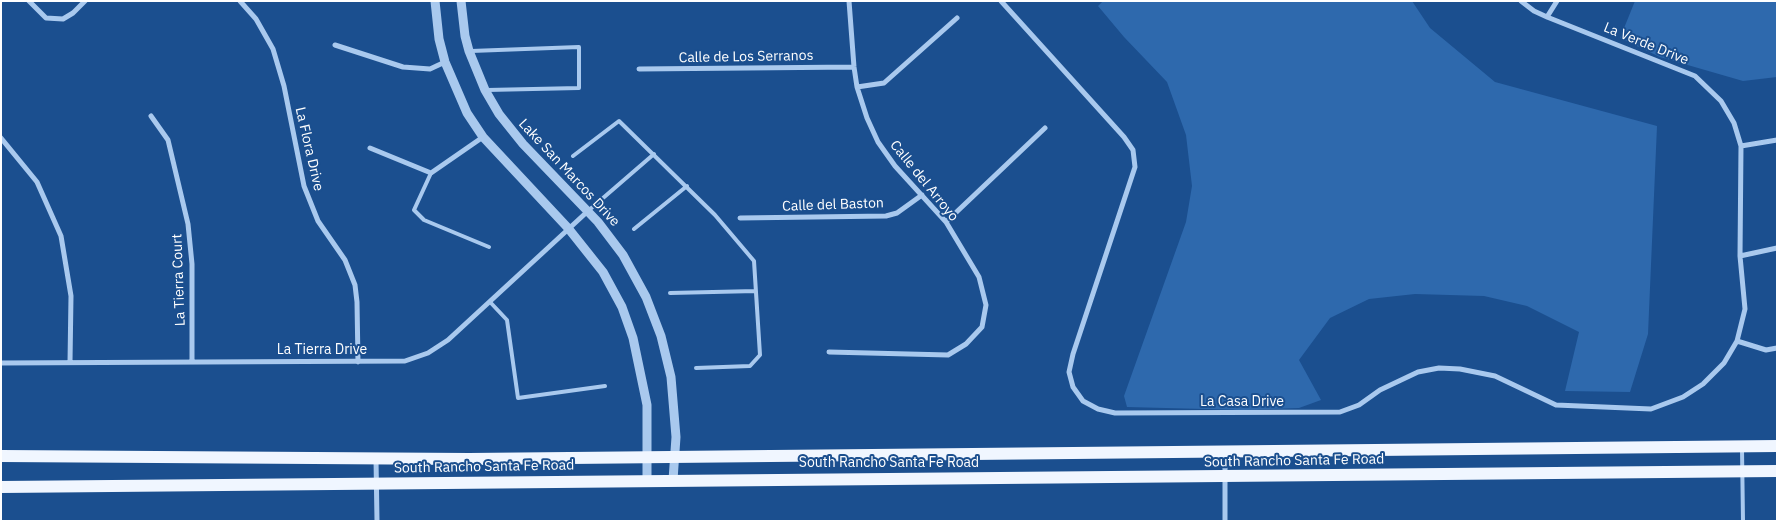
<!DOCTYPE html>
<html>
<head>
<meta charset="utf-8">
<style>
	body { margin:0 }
	#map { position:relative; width:1778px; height:522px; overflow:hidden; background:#1b4f8f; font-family:"IBM Plex Sans",sans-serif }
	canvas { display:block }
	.frame { position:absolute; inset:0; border:2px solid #fff; pointer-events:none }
</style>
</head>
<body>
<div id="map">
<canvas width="1778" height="522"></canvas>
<div class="frame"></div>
</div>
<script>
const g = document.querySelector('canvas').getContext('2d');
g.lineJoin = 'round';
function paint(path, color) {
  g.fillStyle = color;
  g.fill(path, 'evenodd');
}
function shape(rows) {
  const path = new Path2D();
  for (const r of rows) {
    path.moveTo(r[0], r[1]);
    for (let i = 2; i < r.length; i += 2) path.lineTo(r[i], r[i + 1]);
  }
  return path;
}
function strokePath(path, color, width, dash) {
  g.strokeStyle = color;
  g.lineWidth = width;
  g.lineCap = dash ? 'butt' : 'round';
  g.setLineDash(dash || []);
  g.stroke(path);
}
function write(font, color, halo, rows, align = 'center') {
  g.font = font + ' "IBM Plex Sans",sans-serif';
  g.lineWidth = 4;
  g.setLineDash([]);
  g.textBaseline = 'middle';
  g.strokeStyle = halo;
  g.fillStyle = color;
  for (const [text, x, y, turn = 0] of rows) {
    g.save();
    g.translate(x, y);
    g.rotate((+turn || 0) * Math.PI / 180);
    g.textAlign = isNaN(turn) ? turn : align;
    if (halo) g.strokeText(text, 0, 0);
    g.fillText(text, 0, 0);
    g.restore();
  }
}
paint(shape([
	[1103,1,1412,1,1430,28,1495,82,1657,126,1648,334,1630,392,1565,391,1579,332,1527,306,1484,296,1415,294,1369,299,1330,318,1299,360,1321,400,1299,408,1242,410,1127,407,1124,396,1186,222,1192,186,1186,135,1167,82,1124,37,1098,6],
	[1635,1,1777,1,1777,77,1743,81,1660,57,1620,38]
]), '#2e69ad');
strokePath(shape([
	[471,51,579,47,579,88,487,90],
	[573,156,619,121,715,215,754,261,760,355,750,366,696,368],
	[431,173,414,210,424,220,489,247],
	[588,211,654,154],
	[634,229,687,186],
	[670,293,756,291],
	[490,302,507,320,518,398,605,386],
	[1742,449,1743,521]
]), '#a9c9ee', 4);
strokePath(shape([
	[29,1,46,18,63,19,73,13,85,1],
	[240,1,256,19,273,49,284,86,304,186,318,221,345,260,355,285,357,302,358,362],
	[1001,1,1124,137,1133,150,1135,167,1073,354,1069,372,1073,387,1083,401,1098,409,1115,413,1340,412,1359,405,1380,390,1418,372,1439,368,1460,369,1495,376,1556,405,1651,409,1683,397,1703,384,1724,363,1737,341,1745,309,1740,256,1741,146,1734,123,1721,101,1695,76,1547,17,1534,11,1521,1],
	[1547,17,1557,1],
	[335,45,403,67,430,69,445,62],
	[639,69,854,67],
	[857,87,884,83,957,18],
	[151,116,168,140,188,224,192,264,192,362],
	[1,138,37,182,61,236,71,296,70,362],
	[1741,146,1777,140],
	[370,148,431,173,483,137],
	[740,218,886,216,897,213,922,195],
	[946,222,1045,128],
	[1740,256,1777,248],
	[1737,341,1766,350,1777,348],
	[829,352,948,355,966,344,982,327,986,305,979,277,946,222,895,166,878,142,867,118,857,87,854,67,849,1],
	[1,363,405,361,428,353,448,340,588,211],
	[1225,453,1225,521],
	[376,459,377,521]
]), '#a9c9ee', 5);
strokePath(shape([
	[435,1,439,39,445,62,467,113,483,137,568,228,603,272,622,307,633,338,647,405,647,480],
	[461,1,465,36,469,51,485,90,499,114,523,144,598,222,623,255,646,297,661,336,671,377,676,437,673,480]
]), '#a9c9ee', 9);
strokePath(shape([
	[1,456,469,459,1777,446],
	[1,487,1777,471]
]), '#f0f6ff', 12);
write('14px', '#fff', '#1b4f8f', [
	["La Verde Drive",1646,44,22],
	["Calle de Los Serranos",746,57,-1],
	["La Flora Drive",309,149,77],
	["Lake San Marcos Drive",569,173,47],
	["Calle del Arroyo",924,181,51],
	["Calle del Baston",833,205,-2],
	["La Tierra Court",179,280,-92],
	["La Tierra Drive",322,350],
	["La Casa Drive",1242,402],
	["South Rancho Santa Fe Road",1294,461,-1],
	["South Rancho Santa Fe Road",889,463],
	["South Rancho Santa Fe Road",484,467,-1]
]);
</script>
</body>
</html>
